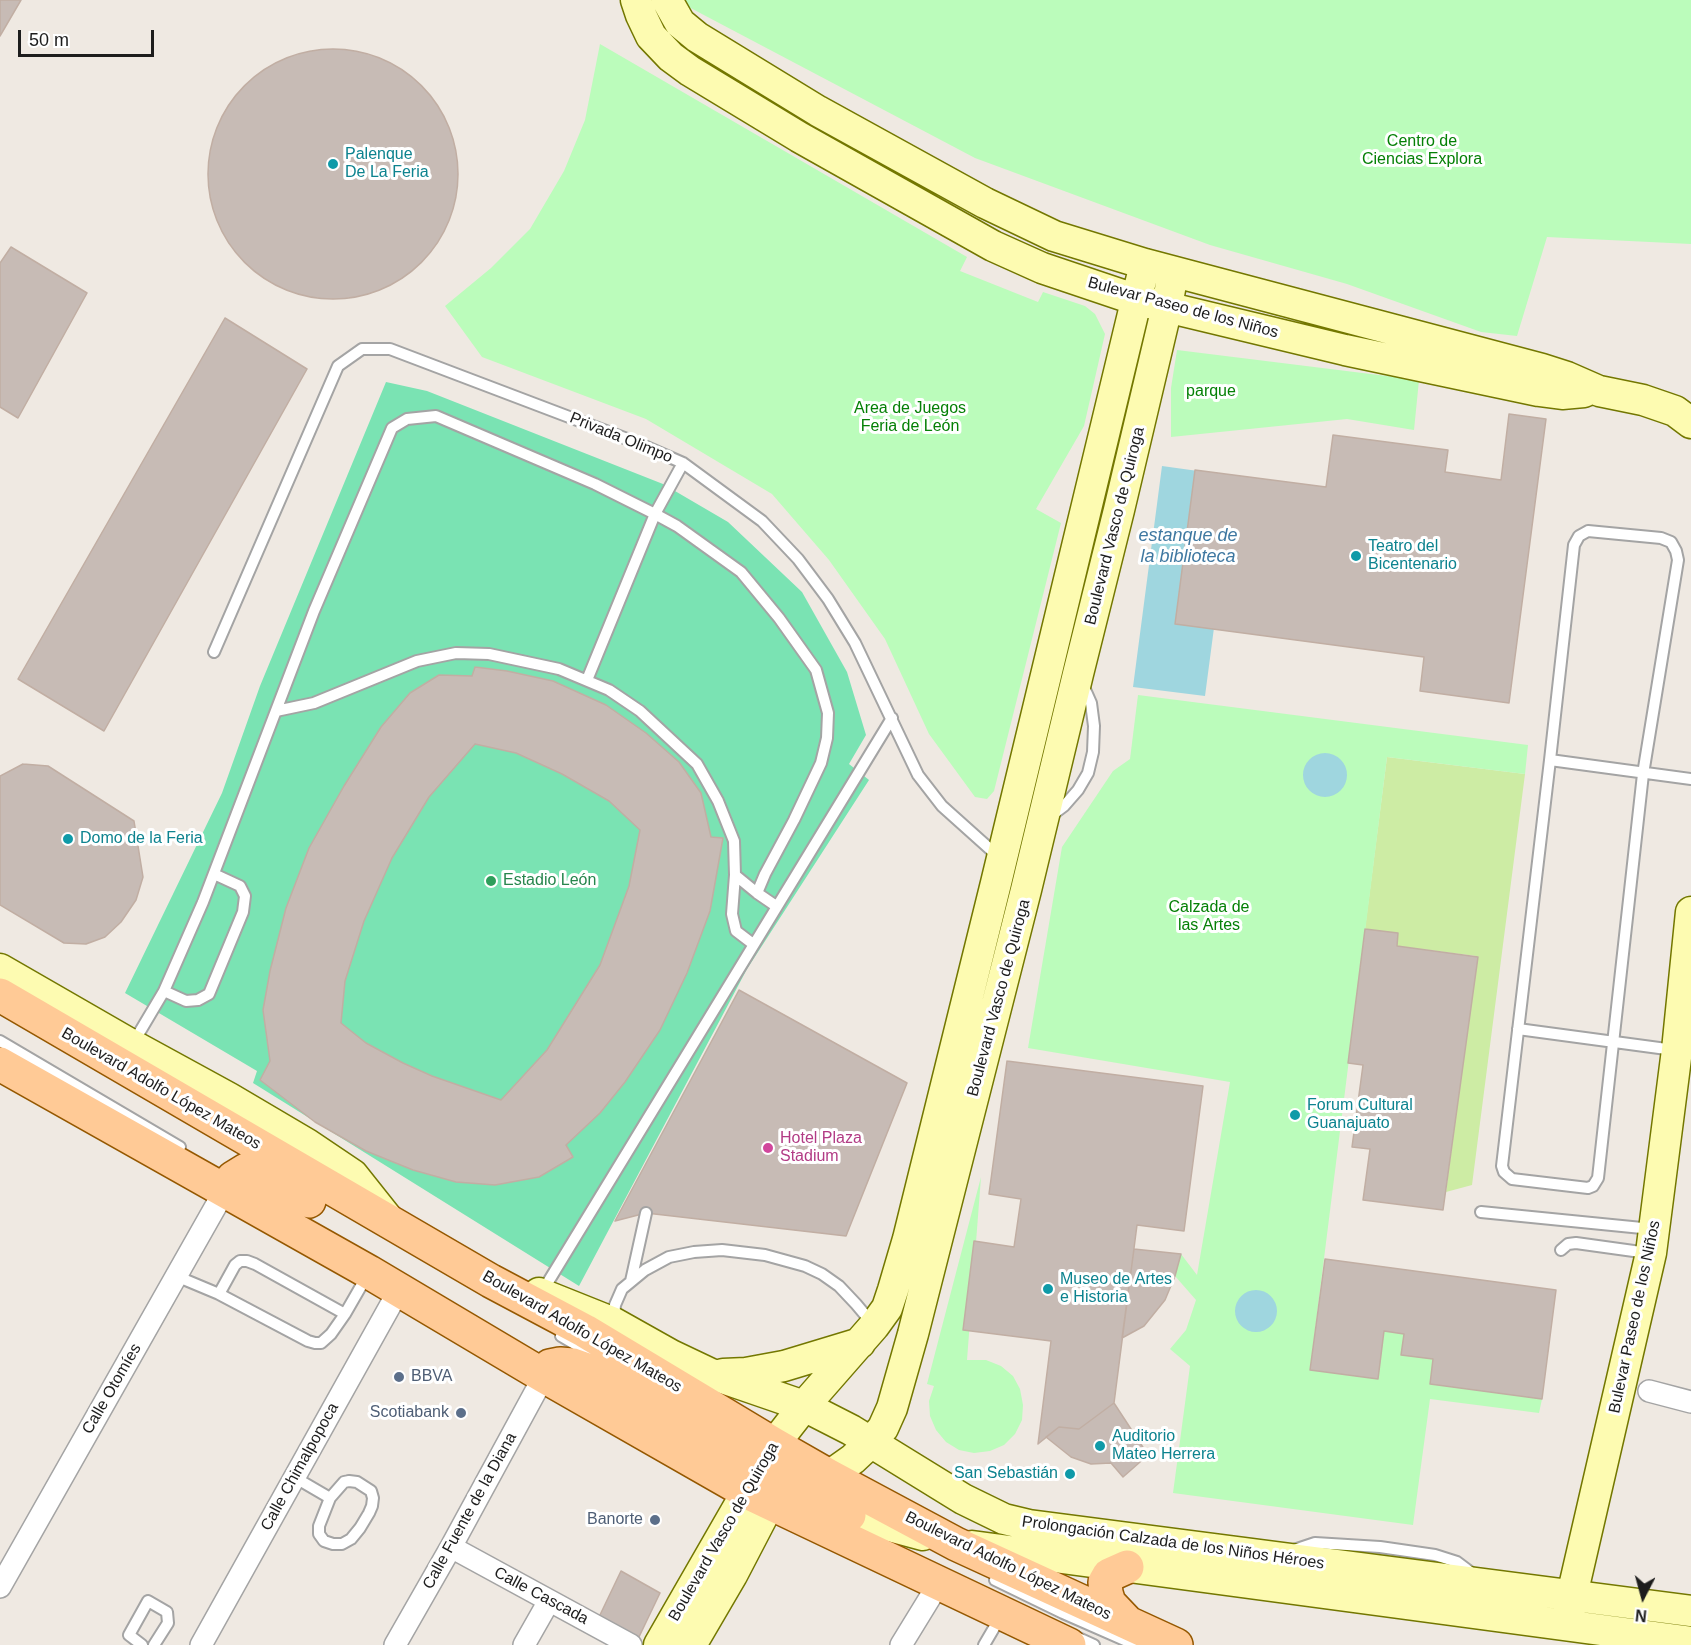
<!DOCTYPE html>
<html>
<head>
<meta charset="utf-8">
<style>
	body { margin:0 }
	#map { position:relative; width:1691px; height:1645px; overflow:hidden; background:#efe9e2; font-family:Helvetica,sans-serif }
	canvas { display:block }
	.north { position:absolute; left:1613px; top:1567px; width:60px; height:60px; -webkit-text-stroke:4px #fff; paint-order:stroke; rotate:186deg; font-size:16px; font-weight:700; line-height:24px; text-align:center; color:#1d1d1d }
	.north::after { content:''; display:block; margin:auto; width:21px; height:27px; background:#1d1d1d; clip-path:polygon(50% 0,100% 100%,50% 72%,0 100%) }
	.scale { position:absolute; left:18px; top:30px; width:136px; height:27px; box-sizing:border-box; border:3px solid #1d1d1d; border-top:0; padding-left:8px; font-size:18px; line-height:21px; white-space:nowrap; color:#1d1d1d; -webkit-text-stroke:4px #fff; paint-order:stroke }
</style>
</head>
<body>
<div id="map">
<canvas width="1691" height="1645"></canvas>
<div class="north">N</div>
<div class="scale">50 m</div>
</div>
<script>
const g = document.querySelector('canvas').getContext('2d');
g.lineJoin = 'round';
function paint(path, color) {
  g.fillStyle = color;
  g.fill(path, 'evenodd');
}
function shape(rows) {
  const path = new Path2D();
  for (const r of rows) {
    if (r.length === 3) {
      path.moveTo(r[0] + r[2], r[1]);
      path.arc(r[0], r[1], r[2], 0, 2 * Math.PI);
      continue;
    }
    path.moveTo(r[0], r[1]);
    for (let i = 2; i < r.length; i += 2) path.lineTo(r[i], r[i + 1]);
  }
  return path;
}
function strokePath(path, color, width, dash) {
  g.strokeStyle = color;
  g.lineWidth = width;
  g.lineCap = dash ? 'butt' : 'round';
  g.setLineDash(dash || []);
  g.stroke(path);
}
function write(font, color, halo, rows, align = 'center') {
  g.font = font + ' Helvetica,sans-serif';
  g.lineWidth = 6;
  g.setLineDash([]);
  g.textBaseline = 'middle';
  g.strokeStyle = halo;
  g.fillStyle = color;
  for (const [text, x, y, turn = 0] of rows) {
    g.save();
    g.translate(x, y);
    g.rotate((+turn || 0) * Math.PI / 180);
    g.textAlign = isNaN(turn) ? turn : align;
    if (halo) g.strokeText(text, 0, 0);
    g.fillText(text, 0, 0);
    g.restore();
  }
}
paint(shape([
	[1387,757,1525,774,1472,1185,1446,1192,1476,956,1397,946,1365,929]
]), '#cdeca4');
paint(shape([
	[685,0,1691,0,1691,244,1547,237,1517,336,1481,332,1347,284,1210,245,975,158,683,4],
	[600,44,967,257,960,271,1038,302,1043,292,1085,306,1095,314,1105,334,1084,426,1036,509,1061,523,994,791,987,799,975,797,929,734,885,639,829,560,772,494,646,419,482,357,445,306,491,268,530,229,564,171,585,120],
	[1177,350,1419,380,1414,430,1347,419,1171,437,1171,388],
	[1138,695,1528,745,1525,774,1387,757,1310,1370,1378,1379,1384,1331,1404,1334,1401,1355,1433,1359,1431,1384,1542,1399,1539,1413,1430,1399,1413,1525,1173,1493,1190,1366,1170,1349,1186,1330,1196,1300,1175,1276,1181,1254,1197,1275,1230,1082,1028,1048,1062,847,1113,771,1130,759],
	[981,1177,967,1360,986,1360,1001,1366,1013,1376,1020,1389,1023,1405,1022,1420,1015,1434,1004,1445,990,1451,974,1453,959,1450,946,1442,936,1430,930,1416,929,1401,934,1386,927,1384]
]), '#bbfcbb');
paint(shape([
	[386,382,427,391,663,484,728,522,802,592,847,672,866,735,849,764,869,780,747,969,579,1286,253,1083,257,1071,125,993,222,793,260,686]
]), '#7ae3b3');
paint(shape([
	[1162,466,1234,476,1205,696,1133,687],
	[1325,775,22],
	[1256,1311,21]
]), '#9fd6df');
const building = shape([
	[0,0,21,0,0,36,0,0],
	[333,174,125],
	[11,247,87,293,18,418,0,407,0,263,11,247],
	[225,318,307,369,104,731,18,679,225,318],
	[1509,414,1546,419,1509,703,1420,691,1424,657,1175,624,1195,470,1326,487,1333,435,1448,450,1445,472,1501,480,1509,414],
	[475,667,507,671,553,681,606,705,646,733,679,762,701,793,711,837,723,838,710,911,687,973,660,1030,625,1082,600,1113,566,1145,573,1157,539,1177,495,1185,456,1182,413,1170,366,1151,315,1122,260,1080,270,1061,263,1010,270,971,286,908,309,848,344,786,381,727,410,693,439,675,472,676,475,667],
	[475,744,516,753,562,774,609,801,640,830,629,886,600,965,547,1050,501,1100,432,1076,403,1063,366,1043,341,1023,345,981,364,921,392,858,429,797,475,744],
	[23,764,48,766,134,821,143,877,136,900,121,922,105,937,86,944,64,943,0,905,0,776,23,764],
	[1365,929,1398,933,1397,946,1478,957,1443,1210,1363,1200,1370,1149,1352,1147,1363,1065,1348,1063,1365,929],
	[739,990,907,1083,846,1236,646,1213,615,1221,739,990],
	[1007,1061,1203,1086,1184,1231,1137,1225,1114,1403,1079,1429,1059,1427,1038,1444,1051,1341,963,1330,974,1241,1014,1247,1021,1199,989,1194,1007,1061],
	[1134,1249,1181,1254,1175,1276,1165,1300,1144,1326,1122,1338,1134,1249],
	[1325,1259,1556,1290,1542,1399,1430,1384,1433,1359,1401,1355,1404,1334,1384,1331,1378,1379,1310,1370,1325,1259],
	[1114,1403,1148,1455,1123,1477,1111,1463,1091,1464,1071,1457,1046,1437,1059,1427,1079,1429,1114,1403],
	[621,1571,660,1593,638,1639,599,1617,621,1571]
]);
paint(building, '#c7bbb5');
strokePath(building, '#c1aea3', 1.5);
const lane = shape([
	[1588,531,1661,538,1671,542,1676,551,1678,560,1643,774,1598,1178,1593,1186,1588,1188,1512,1179,1504,1172,1502,1166,1550,760,1574,545,1579,536,1588,531],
	[214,652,338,366,362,349,390,349,635,442,683,463,762,521,798,559,828,599,855,643,918,775,942,806,1000,858],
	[587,680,655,514,683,463],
	[276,711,314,703,417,661,456,653,489,654,559,669,609,690,640,711,697,764,718,801,734,841,735,875,732,914,736,931,753,944],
	[1550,760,1691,779],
	[1052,815,1064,806,1078,790,1088,773,1093,752,1094,726,1091,703,1083,685],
	[735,875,757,893],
	[164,991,186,1001,198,1000,209,994,243,912,245,896,240,886,214,874],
	[1518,1029,1674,1050],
	[0,1041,180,1147],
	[132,1045,164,991,203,902,314,611,392,428,407,419,436,416,595,484,655,514,677,526,741,572,779,618,816,670,828,713,827,738,821,763,794,820,765,874,757,893,776,906],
	[1481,1212,1652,1229],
	[1561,1250,1568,1244,1576,1243,1648,1253],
	[176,1276,219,1294],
	[631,1281,646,1213],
	[542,1292,892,718],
	[345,1314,255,1264,247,1261,240,1261,235,1265,219,1294,308,1341,315,1343,321,1343,331,1334,345,1314,368,1274],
	[614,1320,615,1305,622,1289,645,1270,669,1257,694,1252,722,1250,765,1255,805,1266,822,1274,839,1286,856,1304,872,1323],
	[561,1336,602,1360],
	[294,1477,330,1498],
	[349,1481,357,1482,371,1491,373,1498,372,1506,369,1513,360,1528,351,1539,342,1544,333,1544,324,1541,319,1534,319,1526,330,1498,344,1482,349,1481],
	[1294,1550,1315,1543,1380,1547,1435,1555,1457,1562,1473,1574],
	[995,1580,1063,1613,1136,1645],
	[1072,1635,1094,1645],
	[142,1645,129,1635,148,1601,167,1612,168,1623,154,1645],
	[984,1645,1001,1616]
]);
const street = shape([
	[1649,1391,1691,1402],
	[451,1547,631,1645],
	[0,1587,225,1190],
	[201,1645,399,1290],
	[395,1645,451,1547,544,1376],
	[524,1645,549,1601],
	[901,1645,939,1583]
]);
const secondary = shape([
	[636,0,641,15,651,36,671,57,690,71,799,137,993,246,1042,268,1137,300,1345,350,1539,391,1562,394,1584,392],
	[667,0,680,23,697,37,818,111,985,203,1054,236,1145,264,1542,369,1567,377,1599,391,1643,400,1675,411,1691,423],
	[0,969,132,1045,229,1098,307,1144,353,1175,388,1219],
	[539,1293,614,1323,671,1355,711,1374,804,1406,851,1430,963,1499,1004,1519,1029,1525,1691,1611],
	[723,1374,746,1373,784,1366,860,1343],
	[823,1511,849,1515,923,1535],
	[972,1546,1691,1642],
	[1567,1617,1651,1253,1677,1050,1691,912],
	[659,1645,747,1492,765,1456,804,1406,874,1326,887,1308,893,1290,908,1239,996,883,1145,264],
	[691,1645,732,1575,770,1502,780,1496,829,1476,853,1459,870,1443,883,1428,892,1408,913,1334,1026,890,1078,674,1119,510,1167,307,1173,272]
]);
const primary = shape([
	[0,995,491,1281,585,1331,773,1444,829,1476,956,1544,1176,1645],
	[0,1064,369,1272,544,1376,747,1492,1069,1645],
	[225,1190,233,1178,246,1170,262,1174,309,1201],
	[544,1376,550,1366,560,1364,573,1365,587,1370,759,1468,849,1515],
	[1127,1567,1109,1575,1105,1582,1106,1593,1109,1603,1128,1623]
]);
strokePath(lane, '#a4a4a4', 14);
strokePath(street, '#a4a4a4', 24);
strokePath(secondary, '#737700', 33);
strokePath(primary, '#955800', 36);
strokePath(lane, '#fff', 10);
strokePath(street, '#fff', 21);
strokePath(secondary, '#fdfbb1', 30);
strokePath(primary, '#ffca96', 33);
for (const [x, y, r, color] of [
	[333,164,6,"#0f9aa8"],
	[1356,556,6,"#0f9aa8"],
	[68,839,6,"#0f9aa8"],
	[491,881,6,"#2e9e5b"],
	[1295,1115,6,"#0f9aa8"],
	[768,1148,6,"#d1479c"],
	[1048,1289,6,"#0f9aa8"],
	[399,1377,6,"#5c6f8a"],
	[461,1413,6,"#5c6f8a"],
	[1100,1446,6,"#0f9aa8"],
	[1070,1474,6,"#0f9aa8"],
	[655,1520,6,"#5c6f8a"]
]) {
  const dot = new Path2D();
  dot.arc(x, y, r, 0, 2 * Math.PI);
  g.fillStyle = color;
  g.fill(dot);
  strokePath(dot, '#fff', 2);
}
write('16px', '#058006', '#fff', [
	["Centro de",1422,142],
	["Ciencias Explora",1422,160],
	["parque",1211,392],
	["Area de Juegos",910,409],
	["Feria de León",910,427],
	["Calzada de",1209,908],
	["las Artes",1209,926]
]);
write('16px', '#0d838f', '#fff', [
	["Palenque",345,155],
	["De La Feria",345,173],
	["Teatro del",1368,547],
	["Bicentenario",1368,565],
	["Domo de la Feria",80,839],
	["Forum Cultural",1307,1106],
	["Guanajuato",1307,1124],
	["Museo de Artes",1060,1280],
	["e Historia",1060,1298],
	["Auditorio",1112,1437],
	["Mateo Herrera",1112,1455],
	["San Sebastián",1058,1474,"right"]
], 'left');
write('16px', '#1d1d1d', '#fff', [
	["Bulevar Paseo de los Niños",1183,308,15],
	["Privada Olimpo",621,438,22],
	["Boulevard Vasco de Quiroga",1115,526,-76],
	["Boulevard Vasco de Quiroga",999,998,-75],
	["Boulevard Adolfo López Mateos",161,1089,30],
	["Bulevar Paseo de los Niños",1635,1317,-78],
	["Boulevard Adolfo López Mateos",582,1332,30],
	["Calle Otomíes",112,1389,-60],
	["Calle Chimalpopoca",300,1467,-61],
	["Calle Fuente de la Diana",470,1511,-61],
	["Boulevard Vasco de Quiroga",724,1532,-60],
	["Prolongación Calzada de los Niños Héroes",1173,1543,8],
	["Boulevard Adolfo López Mateos",1008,1566,26],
	["Calle Cascada",541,1596,28]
]);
write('16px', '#27864d', '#fff', [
	["Estadio León",503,881]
], 'left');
write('16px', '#b23c85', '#fff', [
	["Hotel Plaza",780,1139],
	["Stadium",780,1157]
], 'left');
write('16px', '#4e5e75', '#fff', [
	["BBVA",411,1377,"left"],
	["Scotiabank",449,1413],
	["Banorte",643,1520]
], 'right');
write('italic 18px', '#3f78a1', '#fff', [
	["estanque de",1188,536],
	["la biblioteca",1188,557]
]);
</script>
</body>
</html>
